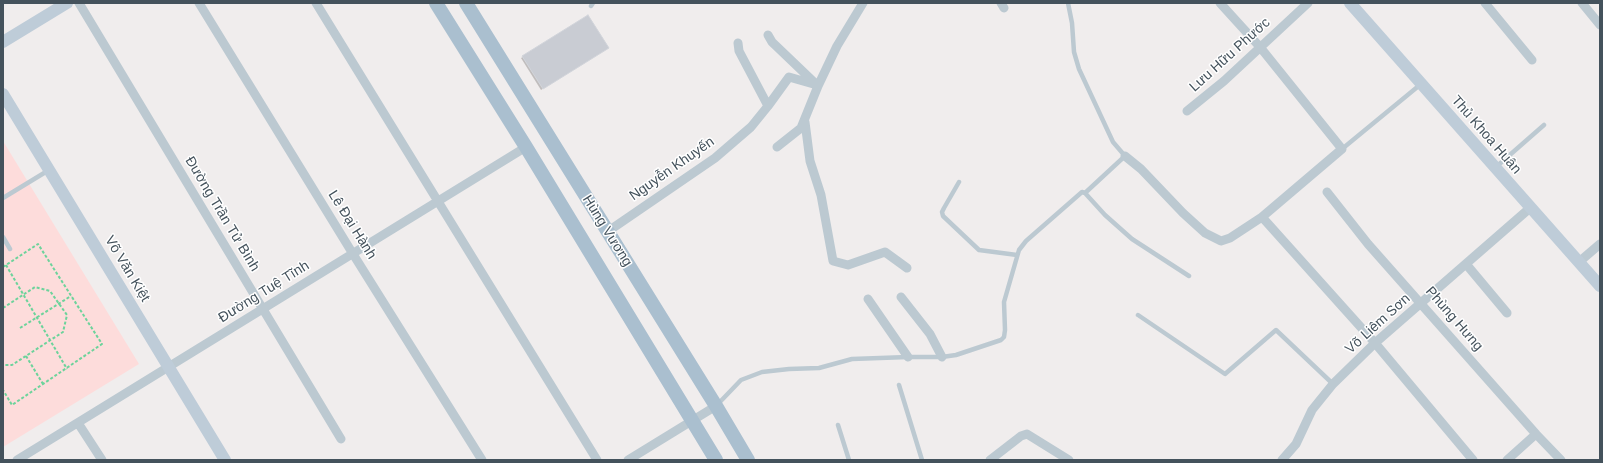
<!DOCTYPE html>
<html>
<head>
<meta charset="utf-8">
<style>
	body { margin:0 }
	#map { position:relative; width:1603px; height:463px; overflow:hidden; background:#f0eded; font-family:Arial,sans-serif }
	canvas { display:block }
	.frame { position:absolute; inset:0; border:4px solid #44525c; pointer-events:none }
</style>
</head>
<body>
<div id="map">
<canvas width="1603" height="463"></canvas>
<div class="frame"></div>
</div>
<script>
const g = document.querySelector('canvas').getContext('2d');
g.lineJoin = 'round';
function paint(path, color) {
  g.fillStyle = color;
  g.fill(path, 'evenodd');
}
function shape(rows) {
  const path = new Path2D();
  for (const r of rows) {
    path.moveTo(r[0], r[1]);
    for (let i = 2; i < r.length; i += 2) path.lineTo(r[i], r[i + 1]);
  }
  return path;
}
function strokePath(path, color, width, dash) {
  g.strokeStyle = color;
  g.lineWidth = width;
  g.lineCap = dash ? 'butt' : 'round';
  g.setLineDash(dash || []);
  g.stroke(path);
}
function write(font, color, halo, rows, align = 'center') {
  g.font = font + ' Arial,sans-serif';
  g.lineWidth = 3;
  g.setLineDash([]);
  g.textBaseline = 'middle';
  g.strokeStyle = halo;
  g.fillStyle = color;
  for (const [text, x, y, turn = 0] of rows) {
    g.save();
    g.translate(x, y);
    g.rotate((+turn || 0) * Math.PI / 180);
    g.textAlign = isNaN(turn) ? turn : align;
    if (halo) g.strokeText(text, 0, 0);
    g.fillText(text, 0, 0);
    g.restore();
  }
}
paint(shape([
	[3,141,139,364,3,447]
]), '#fddcdb');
paint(shape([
	[606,49,541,90,521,58,523,57]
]), '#0003');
const building = shape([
	[588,15,609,48,543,89,522,56,588,15]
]);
paint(building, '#c9ccd3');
strokePath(building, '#d1d4da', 1);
strokePath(shape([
	[6,265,67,369],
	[3,267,38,244,102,344,12,405,3,390],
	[3,308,35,287,50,291,67,315,63,332,12,365,3,365],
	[20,328,71,296],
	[26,356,43,384]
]), '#6cd39b', 2, [3, 2]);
strokePath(shape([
	[1068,3,1072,23,1074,52,1079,69,1113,142,1125,156,1085,193],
	[591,6,593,3],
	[1342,149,1421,84],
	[1496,167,1544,125],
	[959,182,944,208,942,212,943,216,979,250,1017,255],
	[3,198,49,170],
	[3,237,10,249],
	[1138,315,1225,374,1276,330,1333,384],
	[899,385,922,460],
	[717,405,741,380,762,372,789,369,819,368,852,359,908,357,942,357,956,355,1001,340,1004,337,1005,330,1004,302,1019,250,1026,241,1082,192,1085,193,1105,215,1132,239,1189,276],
	[838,425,849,460]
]), '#bcc9d1', 4.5);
strokePath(shape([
	[79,3,341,439],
	[199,3,353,254,482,460],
	[316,3,597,460],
	[1001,3,1004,8],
	[1220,3,1260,47,1342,149,1262,217],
	[1485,3,1532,60],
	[1582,3,1600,25],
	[768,35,772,42,818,86],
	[768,106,789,77,817,85],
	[1187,111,1224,81,1308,3],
	[805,122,810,161,821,195,833,261,848,265,885,252,907,268],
	[777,147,801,128,818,86,837,46,863,3],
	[1125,156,1141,169,1183,213,1205,233,1221,241,1230,238,1262,217,1375,343,1473,460],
	[1327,192,1368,244,1536,434,1507,460],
	[607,232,715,158,751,127,768,106,739,51,738,43],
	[1579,262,1600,244],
	[1466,264,1507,313],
	[901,297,930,334,942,357],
	[868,299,908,357],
	[78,423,102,460],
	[1536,434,1561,460],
	[17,460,526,147],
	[628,460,716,406],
	[990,460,1021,436,1027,434,1069,460],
	[1282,460,1296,444,1312,410,1333,384,1375,343,1530,208]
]), '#bcc9d1', 9);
strokePath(shape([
	[1350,3,1600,286],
	[3,42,67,3],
	[3,94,225,460]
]), '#beccd8', 12);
strokePath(shape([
	[436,3,526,147,716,460],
	[466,3,716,406,748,460]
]), '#aabfcf', 14);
write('14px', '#44525c', '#fff', [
	["Lưu Hữu Phước",1230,55,-42],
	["Thủ Khoa Huân",1486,135,49],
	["Nguyễn Khuyến",672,169,-35],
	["Đường Trần Tử Bình",222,214,59],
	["Lê Đại Hành",352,225,58],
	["Hùng Vương",607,231,58],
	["Võ Văn Kiệt",127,269,59],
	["Đường Tuệ Tĩnh",264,292,-32],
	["Phùng Hưng",1454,319,49],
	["Võ Liêm Sơn",1378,324,-42]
]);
</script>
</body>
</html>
